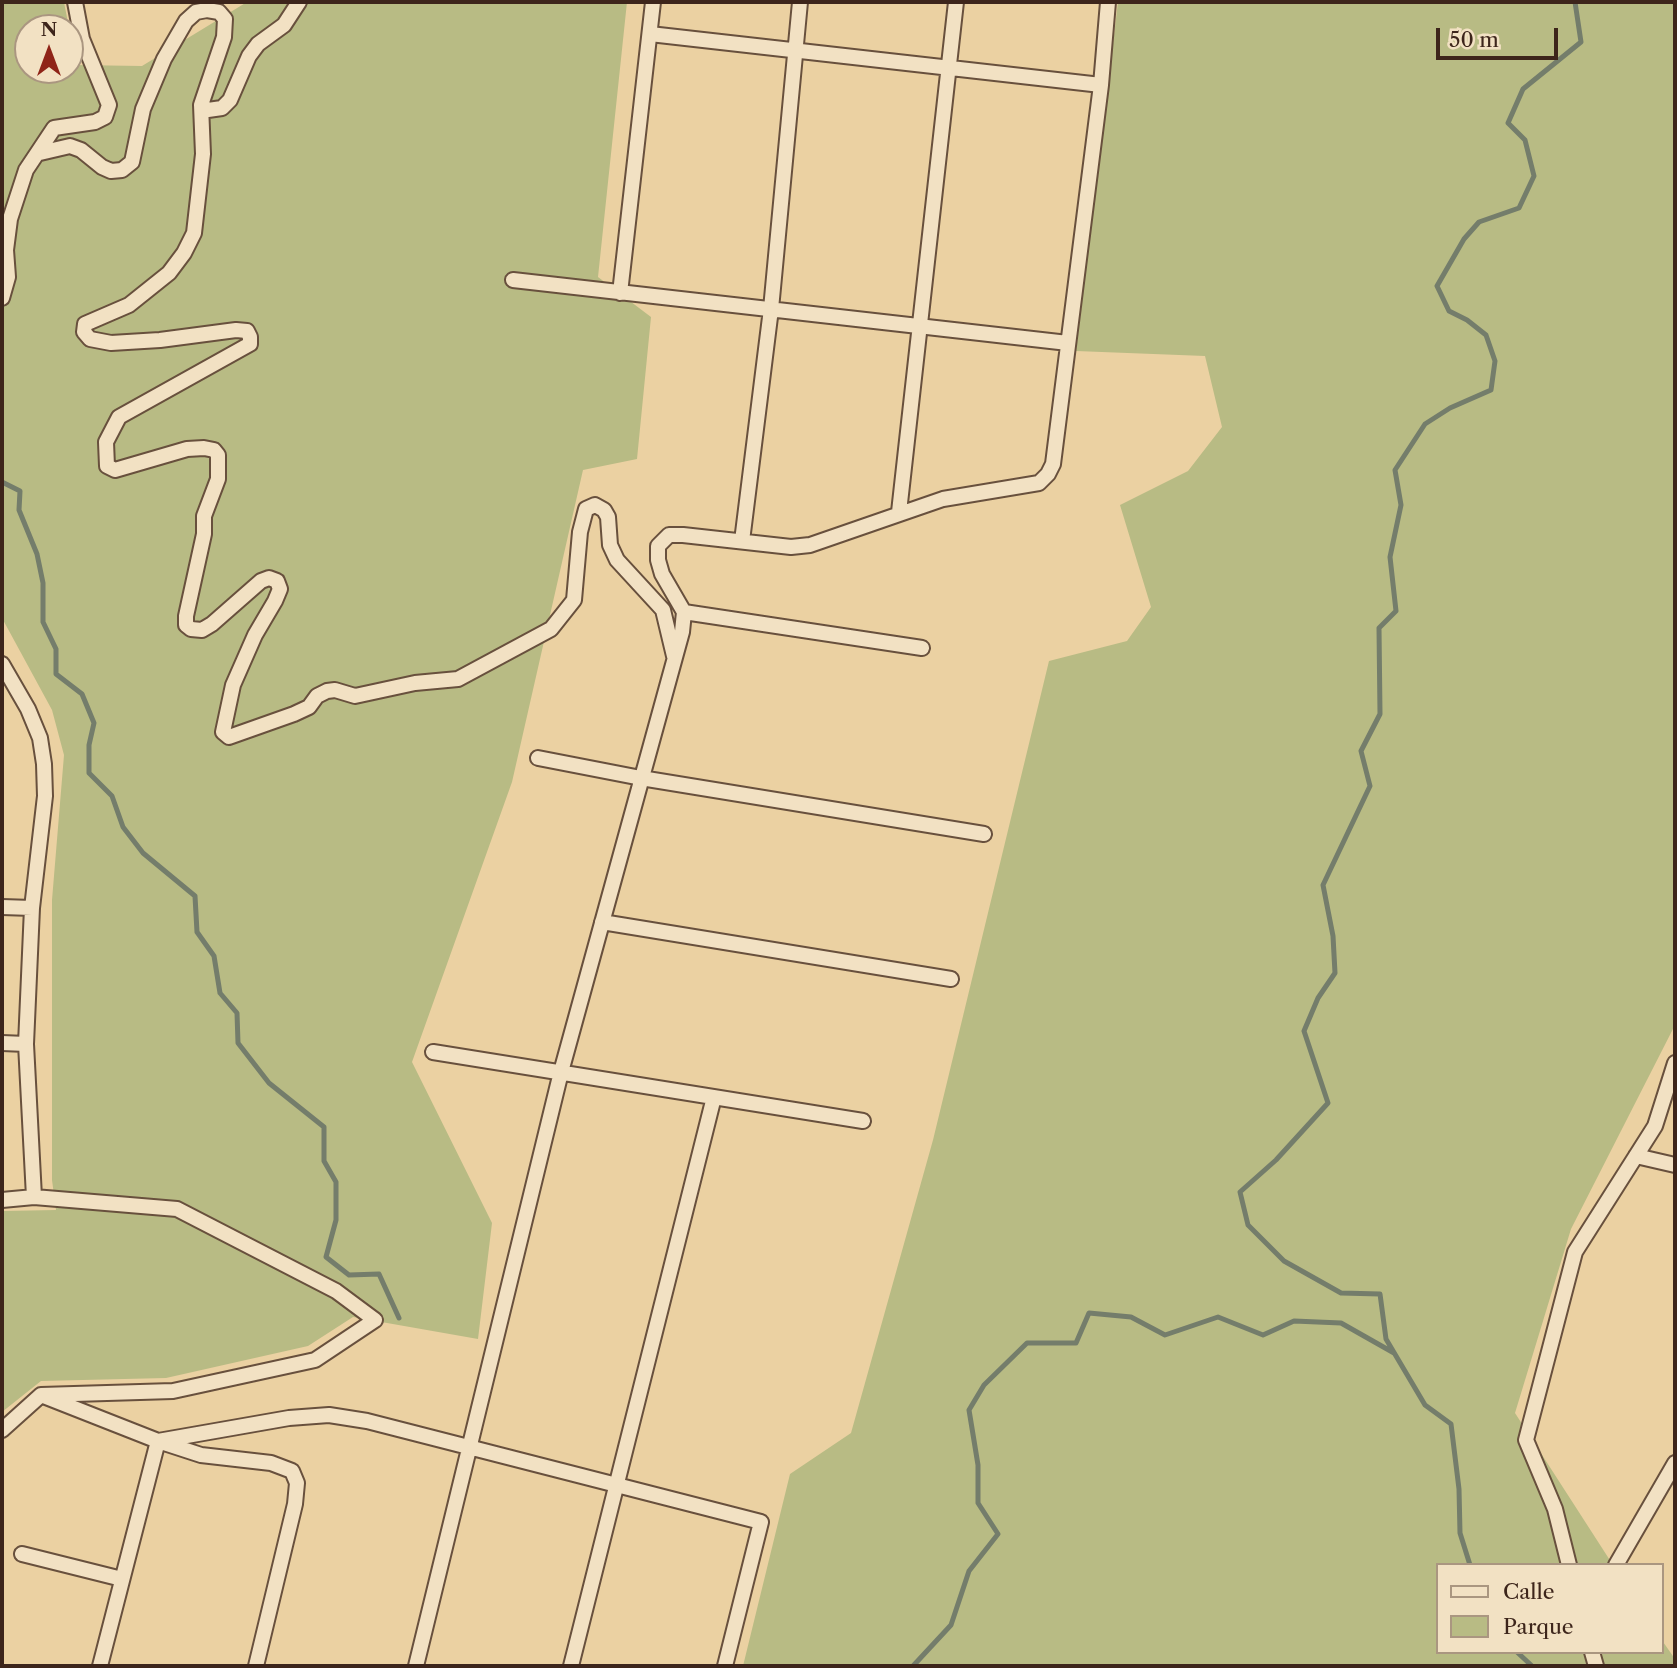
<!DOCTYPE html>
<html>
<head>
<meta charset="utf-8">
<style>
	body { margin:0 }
	#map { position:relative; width:1677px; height:1668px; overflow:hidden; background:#ebd1a2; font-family:"Libre Caslon Text",serif }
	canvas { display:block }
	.frame { position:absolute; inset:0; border:4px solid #3d251b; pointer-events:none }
	.legend { position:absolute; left:1436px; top:1563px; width:228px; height:91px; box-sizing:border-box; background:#f2e1c3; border:2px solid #aa9680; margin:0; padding:9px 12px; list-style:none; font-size:21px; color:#3d251b }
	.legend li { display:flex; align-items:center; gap:14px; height:35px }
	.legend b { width:35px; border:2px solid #aa9680 }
	.north { position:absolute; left:14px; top:14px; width:70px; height:70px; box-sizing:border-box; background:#f2e1c3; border:2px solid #aa9680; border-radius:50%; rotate:0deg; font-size:19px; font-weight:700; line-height:28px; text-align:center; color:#3d251b }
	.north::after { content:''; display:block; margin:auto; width:24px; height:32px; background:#8f2418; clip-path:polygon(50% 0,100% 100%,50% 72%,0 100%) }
	.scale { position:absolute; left:1436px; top:28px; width:122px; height:32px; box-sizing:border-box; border:4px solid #3d251b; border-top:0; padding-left:9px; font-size:21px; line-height:24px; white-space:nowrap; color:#3d251b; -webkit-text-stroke:5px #f2e1c3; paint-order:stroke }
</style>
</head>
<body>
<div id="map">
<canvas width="1677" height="1668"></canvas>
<div class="frame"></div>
<ul class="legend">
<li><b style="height:9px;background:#f2e1c3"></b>Calle</li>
<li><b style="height:19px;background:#b8bb84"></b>Parque</li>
</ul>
<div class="north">N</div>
<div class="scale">50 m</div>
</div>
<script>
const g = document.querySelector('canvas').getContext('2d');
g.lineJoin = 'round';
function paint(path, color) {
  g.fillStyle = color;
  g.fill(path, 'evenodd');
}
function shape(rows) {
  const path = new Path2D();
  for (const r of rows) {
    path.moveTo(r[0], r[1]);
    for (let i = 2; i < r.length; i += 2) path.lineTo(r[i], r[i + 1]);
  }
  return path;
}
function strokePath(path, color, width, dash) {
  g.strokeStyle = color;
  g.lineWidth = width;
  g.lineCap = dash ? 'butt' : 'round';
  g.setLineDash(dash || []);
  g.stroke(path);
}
paint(shape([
	[2,2,64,2,69,28,28,28,28,70,70,70,70,34,76,65,142,66,247,2,627,2,598,277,651,317,637,459,583,470,512,782,412,1062,492,1223,478,1339,353,1317,308,1346,166,1378,41,1381,2,1412,2,1211,56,1210,52,1180,52,900,64,755,52,710,2,618],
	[1118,2,1675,2,1675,1025,1571,1229,1515,1413,1613,1565,1437,1565,1437,1652,1661,1652,1661,1639,1675,1659,1675,1666,743,1666,790,1474,851,1433,933,1140,1049,661,1127,641,1151,607,1120,505,1188,471,1222,427,1205,356,1076,351]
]), '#b8bb84');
strokePath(shape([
	[2,482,20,491,19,510,37,554,43,583,43,622,56,649,56,674,82,694,94,723,89,745,89,773,112,796,123,827,143,853,195,896,197,932,214,956,220,993,237,1013,238,1043,269,1083,324,1127,324,1161,336,1182,336,1220,326,1257,349,1275,379,1274,399,1318],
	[1470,1565,1460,1533,1459,1489,1451,1424,1425,1405,1386,1339,1380,1294,1341,1293,1284,1261,1248,1225,1240,1192,1276,1160,1328,1103,1304,1031,1318,998,1335,973,1333,936,1323,885,1370,786,1361,751,1380,714,1379,628,1396,611,1390,557,1401,505,1395,470,1425,424,1450,408,1491,390,1495,361,1486,335,1467,320,1449,311,1437,286,1464,239,1479,222,1519,208,1534,176,1525,140,1508,123,1523,89,1581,42,1575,2],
	[1517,1652,1532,1666],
	[913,1666,951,1625,969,1571,998,1534,978,1503,978,1465,969,1410,984,1385,1027,1343,1076,1343,1089,1313,1131,1317,1165,1335,1218,1317,1263,1335,1294,1321,1341,1323,1394,1353]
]), '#747d6b', 5);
const street = shape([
	[650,34,1101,85],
	[201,105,208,110,222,108,230,100,249,56,258,44,284,25,299,2],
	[40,153,70,146,81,150,102,167,111,171,122,170,132,162,143,109,164,59,186,21,196,12,207,10,219,12,225,19,224,37,201,105,203,154,194,233,184,253,169,273,129,305,85,324,84,332,90,339,111,343,160,340,236,330,247,331,250,337,250,344,119,417,106,442,107,466,115,470,187,449,204,448,214,450,218,455,218,479,204,516,204,534,186,616,186,625,191,629,202,630,212,624,261,581,269,578,277,581,280,589,275,601,255,635,233,685,223,732,229,737,294,714,309,707,317,696,327,691,335,690,355,696,415,683,458,679,551,629,574,600,580,532,586,509,595,505,604,510,608,517,610,545,617,560,663,610,674,656],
	[513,280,1068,343],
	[620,293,653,2],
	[2,298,8,277,6,250,10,219,26,170,54,128,95,122,105,117,109,105,82,39,75,2],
	[899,512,956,2],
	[742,541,771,309,800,2],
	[922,648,684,612,662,574,658,560,658,546,669,535,683,535,791,547,810,545,943,499,1039,483,1048,474,1053,464,1101,85,1108,2],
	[2,664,28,709,40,738,44,764,45,796,32,908,26,1044,34,1197],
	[538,758,641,778,984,834],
	[2,907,32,908],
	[602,922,951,979],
	[2,1043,26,1044],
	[433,1052,863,1121],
	[1636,1156,1675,1165],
	[2,1200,34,1197,177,1209,336,1291,375,1320,315,1360,173,1391,41,1395,2,1430],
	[41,1395,158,1441,289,1418,329,1415,367,1421,761,1522,725,1666],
	[22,1554,122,1579],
	[1569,1565,1555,1509,1526,1440,1575,1252,1655,1126,1675,1063],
	[1616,1565,1675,1463],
	[1592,1652,1596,1666],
	[100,1666,158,1441,201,1455,271,1463,292,1471,297,1483,295,1504,256,1666],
	[416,1666,561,1072,682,632,684,612],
	[571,1666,714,1097]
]);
strokePath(street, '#68503d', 18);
strokePath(street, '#f2e1c3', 14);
</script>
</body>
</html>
